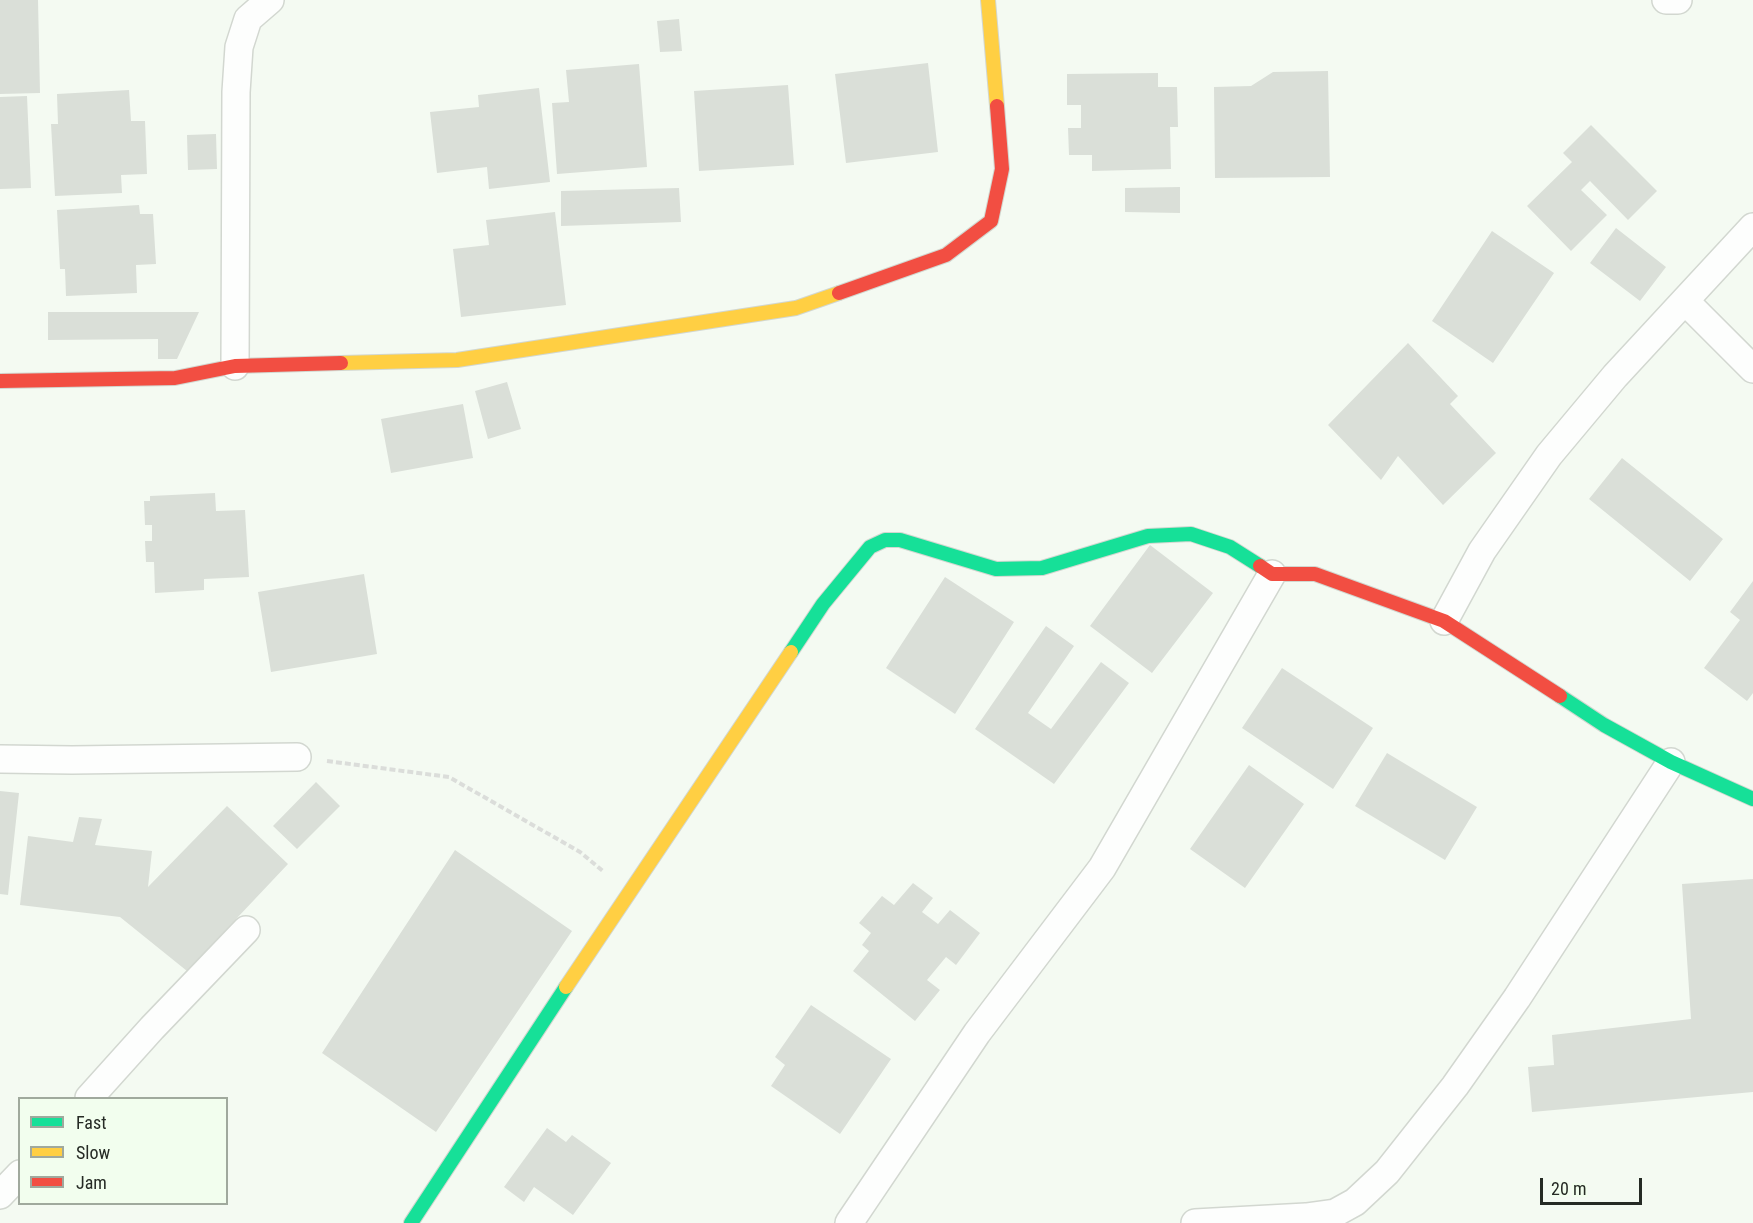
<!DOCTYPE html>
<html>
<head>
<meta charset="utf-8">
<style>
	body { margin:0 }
	#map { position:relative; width:1753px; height:1223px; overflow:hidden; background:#f4faf2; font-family:"Roboto Condensed",sans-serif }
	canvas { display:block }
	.legend { position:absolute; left:18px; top:1097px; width:210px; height:108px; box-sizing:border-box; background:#f2feee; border:2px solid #a0a99d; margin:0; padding:8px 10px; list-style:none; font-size:18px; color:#252a24 }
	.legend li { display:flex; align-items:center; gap:12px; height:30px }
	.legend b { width:30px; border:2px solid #a0a99d }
	.scale { position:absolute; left:1540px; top:1178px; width:102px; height:27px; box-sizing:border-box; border:3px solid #252a24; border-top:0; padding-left:8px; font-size:18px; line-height:21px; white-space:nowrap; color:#252a24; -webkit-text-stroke:4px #f2feee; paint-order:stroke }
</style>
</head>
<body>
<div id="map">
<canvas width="1753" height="1223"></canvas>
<ul class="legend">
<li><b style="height:8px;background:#16e098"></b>Fast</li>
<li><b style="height:8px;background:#ffcf43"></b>Slow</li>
<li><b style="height:8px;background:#f24e42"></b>Jam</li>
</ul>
<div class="scale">20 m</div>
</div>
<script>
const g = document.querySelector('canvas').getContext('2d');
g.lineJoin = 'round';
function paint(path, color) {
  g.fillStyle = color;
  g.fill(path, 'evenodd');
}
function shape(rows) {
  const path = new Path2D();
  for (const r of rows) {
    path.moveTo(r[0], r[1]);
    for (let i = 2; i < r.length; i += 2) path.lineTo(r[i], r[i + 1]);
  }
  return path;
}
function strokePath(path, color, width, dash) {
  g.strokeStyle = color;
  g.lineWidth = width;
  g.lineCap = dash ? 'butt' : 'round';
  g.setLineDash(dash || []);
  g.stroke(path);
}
paint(shape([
	[0,0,38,0,40,93,0,94],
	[679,19,682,51,660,52,657,21],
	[928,63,938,152,846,163,835,74],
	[639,64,647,167,557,174,552,103,569,102,566,70],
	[1328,71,1330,177,1215,178,1214,87,1251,86,1273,72],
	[1158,73,1158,87,1177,87,1178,127,1170,127,1171,169,1092,171,1092,155,1069,155,1068,128,1081,128,1081,105,1067,105,1067,74],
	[788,85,794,165,699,171,694,91],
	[539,88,550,182,489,189,487,167,437,173,430,112,479,107,478,95],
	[129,90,131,121,145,121,147,174,121,175,122,193,55,196,51,124,58,124,57,94],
	[27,96,31,188,0,189,0,97],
	[1591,125,1657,191,1628,220,1590,181,1581,190,1607,215,1571,251,1527,206,1572,162,1563,153],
	[216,134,217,169,188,170,187,135],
	[1180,187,1180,213,1125,212,1125,188],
	[679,188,681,222,561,226,561,191],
	[139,205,140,214,153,214,156,264,136,265,137,293,66,296,65,269,60,269,57,210],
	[555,212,566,305,461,317,453,249,489,245,486,220],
	[1616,228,1666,267,1640,301,1590,263],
	[1492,231,1554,273,1493,363,1432,321],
	[48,312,199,312,177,359,158,359,158,339,48,340],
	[1408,343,1458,396,1450,404,1496,453,1443,505,1398,456,1381,480,1328,425],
	[507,382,521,429,488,439,475,391],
	[463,404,473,458,391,473,381,419],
	[1622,458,1723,539,1690,581,1589,499],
	[215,493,216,511,245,510,249,577,204,579,204,590,155,593,154,562,146,562,145,541,152,541,152,525,145,525,144,501,150,501,150,496],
	[1150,545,1213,593,1152,673,1090,626],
	[364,574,377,654,271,672,258,592],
	[945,577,1014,622,955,714,886,668],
	[1753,581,1753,693,1747,701,1704,668,1740,620,1730,612],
	[1046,626,1074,646,1028,713,1051,729,1101,662,1129,683,1054,784,975,729],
	[1282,668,1373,728,1333,789,1242,728],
	[1387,753,1477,807,1445,860,1355,806],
	[1249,765,1304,804,1245,888,1190,849],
	[316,782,340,806,297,849,273,826],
	[0,791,19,793,8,895,0,894],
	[227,806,288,864,187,971,120,917,20,905,28,836,73,842,79,817,102,819,95,845,152,851,148,887],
	[455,850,572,931,436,1132,322,1053],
	[1753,879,1753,1092,1532,1112,1528,1067,1554,1065,1552,1035,1691,1019,1682,884],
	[913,883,933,898,922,912,938,924,950,910,980,933,956,965,946,957,927,980,940,990,915,1021,853,971,869,951,862,945,871,933,859,923,882,896,894,905],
	[811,1005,891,1059,840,1134,771,1086,785,1065,775,1057],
	[547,1128,566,1142,572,1135,611,1163,573,1215,534,1187,524,1202,504,1187]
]), '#dadfd8');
const street = shape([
	[1666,0,1678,0],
	[1685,301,1753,369],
	[235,366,236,92,239,47,248,19,270,0],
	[1444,621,1482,551,1549,455,1615,376,1753,227],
	[0,759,72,760,297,757],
	[89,1098,152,1028,246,930],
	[0,1195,20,1174],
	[849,1223,977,1033,1102,868,1272,574],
	[1195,1223,1306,1217,1335,1213,1355,1202,1387,1172,1455,1086,1517,998,1671,762]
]);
const fast = shape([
	[791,652,823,604,870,547,885,540,900,540,996,569,1042,568,1148,536,1191,534,1230,547,1260,566],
	[1560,696,1604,725,1671,762,1753,799],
	[411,1223,566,987]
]);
const slow = shape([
	[988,0,997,106],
	[341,363,457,360,796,308,839,293],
	[566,987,791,652]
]);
const jam = shape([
	[839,293,946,255,991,221,1002,169,997,106],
	[0,381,175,378,235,366,341,363],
	[1260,566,1272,574,1315,574,1444,621,1560,696]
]);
strokePath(street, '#d2d7d0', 30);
strokePath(fast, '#d2d7d0', 16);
strokePath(slow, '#d2d7d0', 16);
strokePath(jam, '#d2d7d0', 16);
strokePath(shape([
	[327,761,449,777,580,852,604,872]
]), '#dbddda', 4, [6, 3]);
strokePath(street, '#fdfefd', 27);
strokePath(fast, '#16e098', 14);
strokePath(slow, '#ffcf43', 14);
strokePath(jam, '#f24e42', 14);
</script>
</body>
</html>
